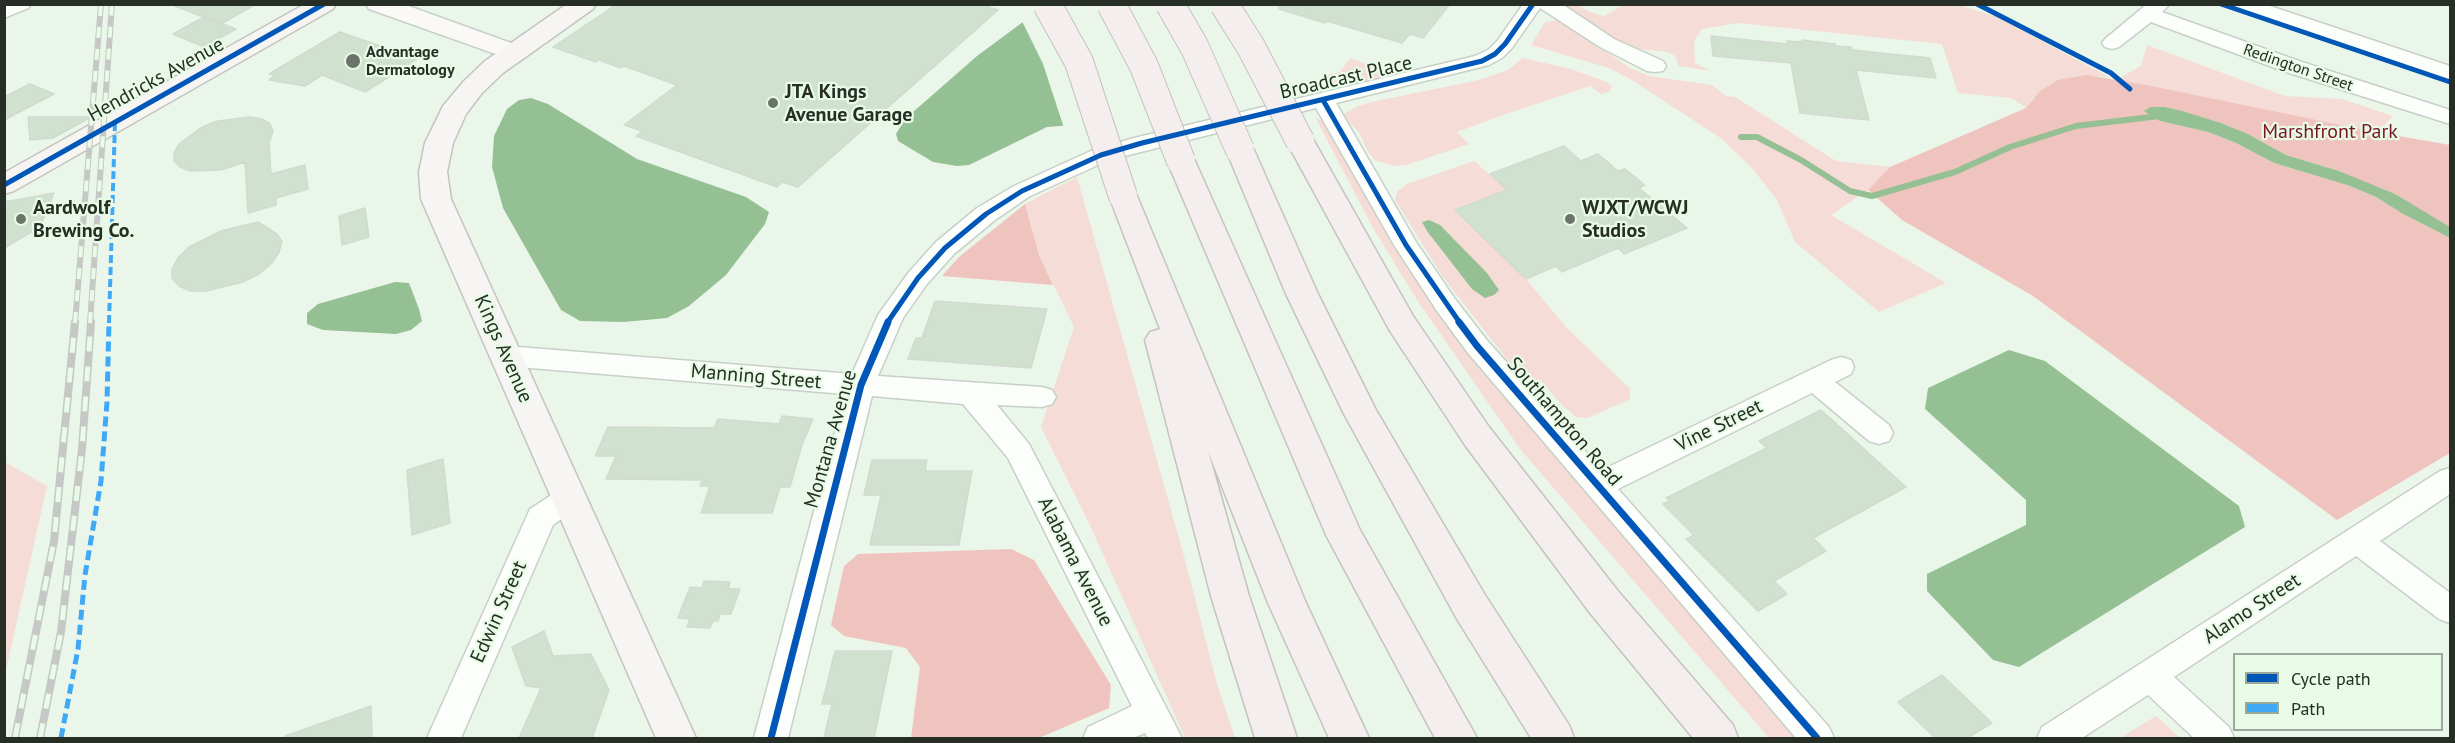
<!DOCTYPE html>
<html>
<head>
<meta charset="utf-8">
<style>
	body { margin:0 }
	#map { position:relative; width:2455px; height:743px; overflow:hidden; background:#ebf6eb; font-family:"PT Sans",sans-serif }
	canvas { display:block }
	.frame { position:absolute; inset:0; border:6px solid #262e26; pointer-events:none }
	.legend { position:absolute; left:2233px; top:653px; width:210px; height:78px; box-sizing:border-box; background:#e7fbe6; border:2px solid #9aa999; margin:0; padding:8px 10px; list-style:none; font-size:18px; color:#262e26 }
	.legend li { display:flex; align-items:center; gap:12px; height:30px }
	.legend b { width:30px; border:2px solid #9aa999 }
</style>
</head>
<body>
<div id="map">
<canvas width="2455" height="743"></canvas>
<div class="frame"></div>
<ul class="legend">
<li><b style="height:8px;background:#0057b8"></b>Cycle path</li>
<li><b style="height:8px;background:#3fa9f5"></b>Path</li>
</ul>
</div>
<script>
const g = document.querySelector('canvas').getContext('2d');
g.lineJoin = 'round';
function paint(path, color) {
  g.fillStyle = color;
  g.fill(path, 'evenodd');
}
function shape(rows) {
  const path = new Path2D();
  for (const r of rows) {
    path.moveTo(r[0], r[1]);
    for (let i = 2; i < r.length; i += 2) path.lineTo(r[i], r[i + 1]);
  }
  return path;
}
function strokePath(path, color, width, dash) {
  g.strokeStyle = color;
  g.lineWidth = width;
  g.lineCap = dash ? 'butt' : 'round';
  g.setLineDash(dash || []);
  g.stroke(path);
}
function write(font, color, halo, rows, align = 'center') {
  g.font = font + ' "PT Sans",sans-serif';
  g.lineWidth = 4.5;
  g.setLineDash([]);
  g.textBaseline = 'middle';
  g.strokeStyle = halo;
  g.fillStyle = color;
  for (const [text, x, y, turn = 0] of rows) {
    g.save();
    g.translate(x, y);
    g.rotate((+turn || 0) * Math.PI / 180);
    g.textAlign = isNaN(turn) ? turn : align;
    if (halo) g.strokeText(text, 0, 0);
    g.fillText(text, 0, 0);
    g.restore();
  }
}
paint(shape([
	[1625,4,1959,5,1997,17,2111,78,2099,76,2033,98,2027,108,2011,98,1958,93,1942,44,1738,23,1702,29,1694,41,1695,63,1711,71,1679,66,1675,56,1668,52,1631,48,1605,35,1563,5,1578,5,1590,12,1604,16],
	[1558,20,1630,68,1649,76,1712,85,1726,96,1735,97,1836,161,1890,167,1868,190,1831,215,1946,283,1879,312,1795,242,1777,200,1752,168,1722,139,1632,80,1609,68,1531,45,1545,22],
	[2147,45,2285,96,2342,99,2393,116,2339,171,2114,81,2141,66],
	[1350,58,1377,68,1380,72,1379,77,1372,83,1338,91,1327,75,1340,72],
	[1523,58,1571,69,1607,82,1612,87,1609,92,1601,94,1590,86,1506,114,1457,132,1469,144,1406,165,1394,166,1375,160,1368,152,1360,134,1353,126,1337,118,1358,106,1376,101,1479,80,1508,70],
	[1315,117,1327,124,1409,268,1468,351,1799,738,1769,738,1520,449,1417,300,1373,228],
	[1474,161,1507,190,1455,210,1526,279,1566,327,1630,389,1630,399,1588,418,1576,417,1563,406,1540,380,1523,380,1443,277,1395,200,1397,192,1407,184],
	[1077,177,1184,556,1217,684,1235,738,1185,738,1089,523,1041,427,1074,327,1039,255,1025,204],
	[5,462,47,486,5,675,4,462],
	[2156,716,2180,738,2120,738]
]), '#f5dcd6');
paint(shape([
	[2087,75,2146,85,2370,131,2450,145,2450,227,2339,171,2286,155,2248,134,2221,123,2165,107,2160,121,2208,132,2236,143,2274,163,2350,186,2376,197,2403,214,2450,238,2450,453,2337,520,2033,296,1902,220,1868,190,1890,167,2026,108,2040,91,2058,80],
	[1025,204,1039,255,1053,285,942,276,959,257],
	[1011,549,1034,560,1111,685,1109,708,1039,738,911,738,920,667,906,648,844,636,831,625,844,566,858,554]
]), '#efc4be');
paint(shape([
	[1031,16,1072,125,1047,127,969,165,957,166,933,162,898,141,896,134,905,119,977,56],
	[531,98,548,104,637,159,746,197,769,212,765,224,726,275,689,306,667,318,624,322,580,321,561,310,503,208,492,167,494,136,507,109,519,100],
	[2151,107,2165,107,2182,111,2221,123,2248,134,2286,155,2339,171,2395,194,2450,227,2450,238,2403,214,2376,197,2350,186,2274,163,2236,143,2208,132,2160,121,2144,111],
	[1429,220,1440,225,1487,273,1499,290,1494,295,1485,298,1472,289,1427,231,1422,222],
	[395,282,409,283,419,309,422,321,411,330,396,334,323,330,307,324,307,313,318,304],
	[2009,350,2045,361,2239,506,2245,527,2019,667,1993,660,1927,591,1927,574,2026,525,2026,500,1925,409,1928,388]
]), '#95c094');
paint(shape([
	[1038,13,1049,15,1091,118,1083,125,1064,128,1043,64,1021,19,1030,14]
]), '#ebf6eb');
strokePath(shape([
	[1741,137,1757,137,1801,160,1850,191,1872,196,1955,172,2010,147,2076,126,2159,116]
]), '#95c094', 6);
const building = shape([
	[175,4,256,4,221,24,175,6,175,4],
	[617,4,980,4,998,10,798,187,782,182,777,187,636,136,642,131,624,125,677,85,624,66,621,68,599,60,596,62,553,47,617,4],
	[1279,4,1450,4,1423,38,1410,34,1402,43,1327,21,1325,23,1279,9,1279,4],
	[204,17,236,29,204,47,173,34,204,17],
	[340,32,417,59,365,92,322,75,305,86,269,80,275,75,269,74,340,32],
	[1711,36,1787,44,1787,41,1802,42,1802,40,1835,44,1835,46,1851,47,1852,50,1930,58,1936,78,1856,70,1869,120,1800,113,1791,63,1713,56,1711,36],
	[30,84,54,94,4,120,4,97,30,84],
	[28,117,91,117,53,138,30,140,28,117],
	[249,117,262,119,270,124,273,131,269,143,271,174,305,165,308,189,276,198,276,205,248,213,245,162,221,170,190,171,180,167,174,161,174,153,179,144,202,127,218,121,249,117],
	[1564,146,1581,161,1598,154,1618,171,1625,169,1645,185,1639,188,1687,228,1624,254,1618,248,1562,272,1556,266,1526,279,1455,210,1507,190,1490,174,1564,146],
	[54,193,40,227,4,248,4,202,54,193],
	[365,208,369,237,342,245,339,216,365,208],
	[258,222,277,234,282,242,279,252,272,263,259,274,243,282,206,291,190,291,179,286,172,278,172,269,178,258,189,247,221,231,258,222],
	[935,301,1047,309,1031,368,908,359,916,338,922,338,935,301],
	[1821,410,1906,487,1813,538,1826,551,1774,581,1787,594,1758,611,1686,539,1694,535,1663,504,1670,501,1666,498,1767,448,1759,441,1821,410],
	[782,416,813,419,802,445,790,487,780,487,772,513,701,513,710,486,700,486,702,480,606,479,616,456,595,456,608,427,714,428,718,419,779,424,782,416],
	[443,459,450,523,412,535,407,470,443,459],
	[872,460,927,460,925,471,972,471,959,545,870,545,881,495,864,495,872,460],
	[704,581,730,582,728,589,740,589,731,614,720,614,718,621,713,621,710,628,687,627,690,619,678,618,690,587,702,588,704,581],
	[544,631,553,656,591,654,609,690,592,738,519,738,541,688,526,686,512,647,544,631],
	[835,651,892,651,874,738,824,738,832,704,822,704,835,651],
	[1942,675,1992,723,1967,738,1935,738,1898,702,1942,675],
	[371,706,372,738,285,738,285,736,371,706]
]);
paint(building, '#d0e1d0');
strokePath(building, '#d1dad1', 1.5);
const street = shape([
	[4,4,31,4,28,8,4,18,4,4],
	[1523,4,1562,4,1614,39,1663,61,1666,66,1663,71,1655,72,1647,71,1600,47,1540,8,1512,48,1502,58,1489,65,1336,103,1416,242,1455,299,1486,339,1602,470,1831,360,1841,357,1851,360,1854,367,1851,374,1835,382,1889,425,1893,433,1889,441,1879,444,1869,441,1812,393,1618,489,1829,727,1834,738,1796,738,1468,353,1437,311,1394,245,1316,108,1109,160,1030,196,995,220,954,254,927,284,903,318,878,376,1042,387,1052,390,1056,397,1052,404,1042,407,997,405,1029,444,1182,738,1148,738,1145,733,1133,738,1083,738,1088,727,1132,706,1008,458,963,404,872,396,788,738,754,738,845,394,506,366,497,363,493,356,497,349,506,346,852,374,878,315,909,272,936,242,977,208,1014,186,1093,150,1134,138,1475,56,1488,50,1498,40,1523,4],
	[2147,4,2170,4,2162,12,2299,61,2450,110,2450,124,2283,71,2151,22,2119,47,2112,49,2105,47,2102,43,2105,39,2147,4],
	[2233,4,2264,4,2450,66,2450,79,2236,8,2233,4],
	[2450,468,2450,494,2380,541,2450,593,2450,623,2439,619,2356,556,2174,677,2229,727,2234,738,2194,738,2148,695,2082,738,2037,738,2042,727,2440,471,2450,468],
	[569,486,579,490,584,498,579,506,553,525,461,738,427,738,530,509,559,490,569,486]
]);
const secondary = shape([
	[366,4,403,4,522,47,526,52,522,57,513,60,504,57,369,9,366,4]
]);
const primary = shape([
	[305,4,336,4,333,9,14,191,4,194,4,173,305,4],
	[567,4,596,4,593,9,503,73,482,93,466,114,453,143,447,172,451,199,696,738,656,738,421,199,419,172,425,143,443,106,464,81,485,61,567,4]
]);
const highway = shape([
	[1300,132,1310,135,1314,141,1413,316,1489,427,1618,591,1733,725,1738,738,1693,738,1590,613,1465,445,1390,331,1286,141,1290,135,1300,132],
	[1240,141,1250,144,1254,150,1318,294,1376,410,1485,595,1569,725,1574,738,1531,738,1457,619,1344,414,1286,294,1226,150,1230,144,1240,141],
	[1181,152,1191,155,1195,161,1360,530,1477,738,1435,738,1326,535,1167,161,1171,155,1181,152],
	[1123,187,1133,189,1137,196,1306,603,1369,738,1329,738,1268,603,1208,451,1249,596,1297,738,1255,738,1211,596,1145,340,1150,332,1160,329,1109,196,1113,189,1123,187]
]);
strokePath(street, '#c7d0c7', 3);
strokePath(secondary, '#c7d0c7', 3);
strokePath(primary, '#c4c3bd', 3);
strokePath(highway, '#c4c3bd', 3);
paint(street, '#fcfefc');
paint(secondary, '#faf9f8');
paint(primary, '#f7f5f4');
paint(highway, '#f4efee');
const railFar1 = shape([
	[75,323,101,4],
	[90,323,112,4]
]);
const rail = shape([
	[15,738,54,541,75,322],
	[40,738,61,632,82,449,91,322]
]);
strokePath(railFar1, '#c5c8c5', 6);
strokePath(rail, '#c5c8c5', 8);
strokePath(railFar1, '#e7fbe6', 4, [11]);
strokePath(rail, '#e7fbe6', 5, [15]);
const highwayBridge = shape([
	[1047,4,1079,62,1123,196],
	[1111,4,1144,66,1181,161],
	[1170,4,1195,48,1240,150],
	[1224,4,1251,47,1300,141]
]);
strokePath(highwayBridge, '#c4c3bd', 30, []);
strokePath(highwayBridge, '#f4efee', 28);
strokePath(shape([
	[109,323,115,122]
]), '#3fa9f5', 4, [8, 4]);
strokePath(shape([
	[61,738,78,649,85,575,101,481,107,402,109,322]
]), '#3fa9f5', 5, [10, 5]);
strokePath(shape([
	[1977,4,2111,73,2130,89],
	[2221,4,2450,82],
	[1323,100,1406,245,1460,323],
	[4,185,324,4],
	[887,323,918,278,945,248,986,214,1022,191,1101,155,1142,143,1482,61,1495,54,1505,44,1533,4]
]), '#0057b8', 5);
strokePath(shape([
	[1459,322,1477,346,1817,738],
	[771,738,861,385,888,322]
]), '#0057b8', 7);
for (const [x, y, r, color] of [
	[353,61,8,"#6b746b"],
	[773,103,6,"#6b746b"],
	[21,219,6,"#6b746b"],
	[1570,219,6,"#6b746b"]
]) {
  const dot = new Path2D();
  dot.arc(x, y, r, 0, 2 * Math.PI);
  g.fillStyle = color;
  g.fill(dot);
  strokePath(dot, '#e7fbe6', 2);
}
write('bold 16px', '#262e26', '#e7fbe6', [
	["Advantage",366,52],
	["Dermatology",366,70]
], 'left');
write('16px', '#262e26', '#e7fbe6', [
	["Redington Street",2298,68,19]
]);
write('20px', '#262e26', '#e7fbe6', [
	["Broadcast Place",1346,78,-13],
	["Hendricks Avenue",156,80,-29],
	["Kings Avenue",503,349,66],
	["Manning Street",756,377,5],
	["Southampton Road",1564,422,49],
	["Vine Street",1719,426,-26],
	["Montana Avenue",831,439,-74],
	["Alabama Avenue",1075,562,63],
	["Alamo Street",2252,609,-33],
	["Edwin Street",499,612,-66]
]);
write('bold 20px', '#262e26', '#e7fbe6', [
	["JTA Kings",785,92],
	["Avenue Garage",785,115],
	["Aardwolf",33,208],
	["Brewing Co.",33,231],
	["WJXT/WCWJ",1582,208],
	["Studios",1582,231]
], 'left');
write('20px', '#791520', '#e7fbe6', [
	["Marshfront Park",2330,132]
]);
</script>
</body>
</html>
